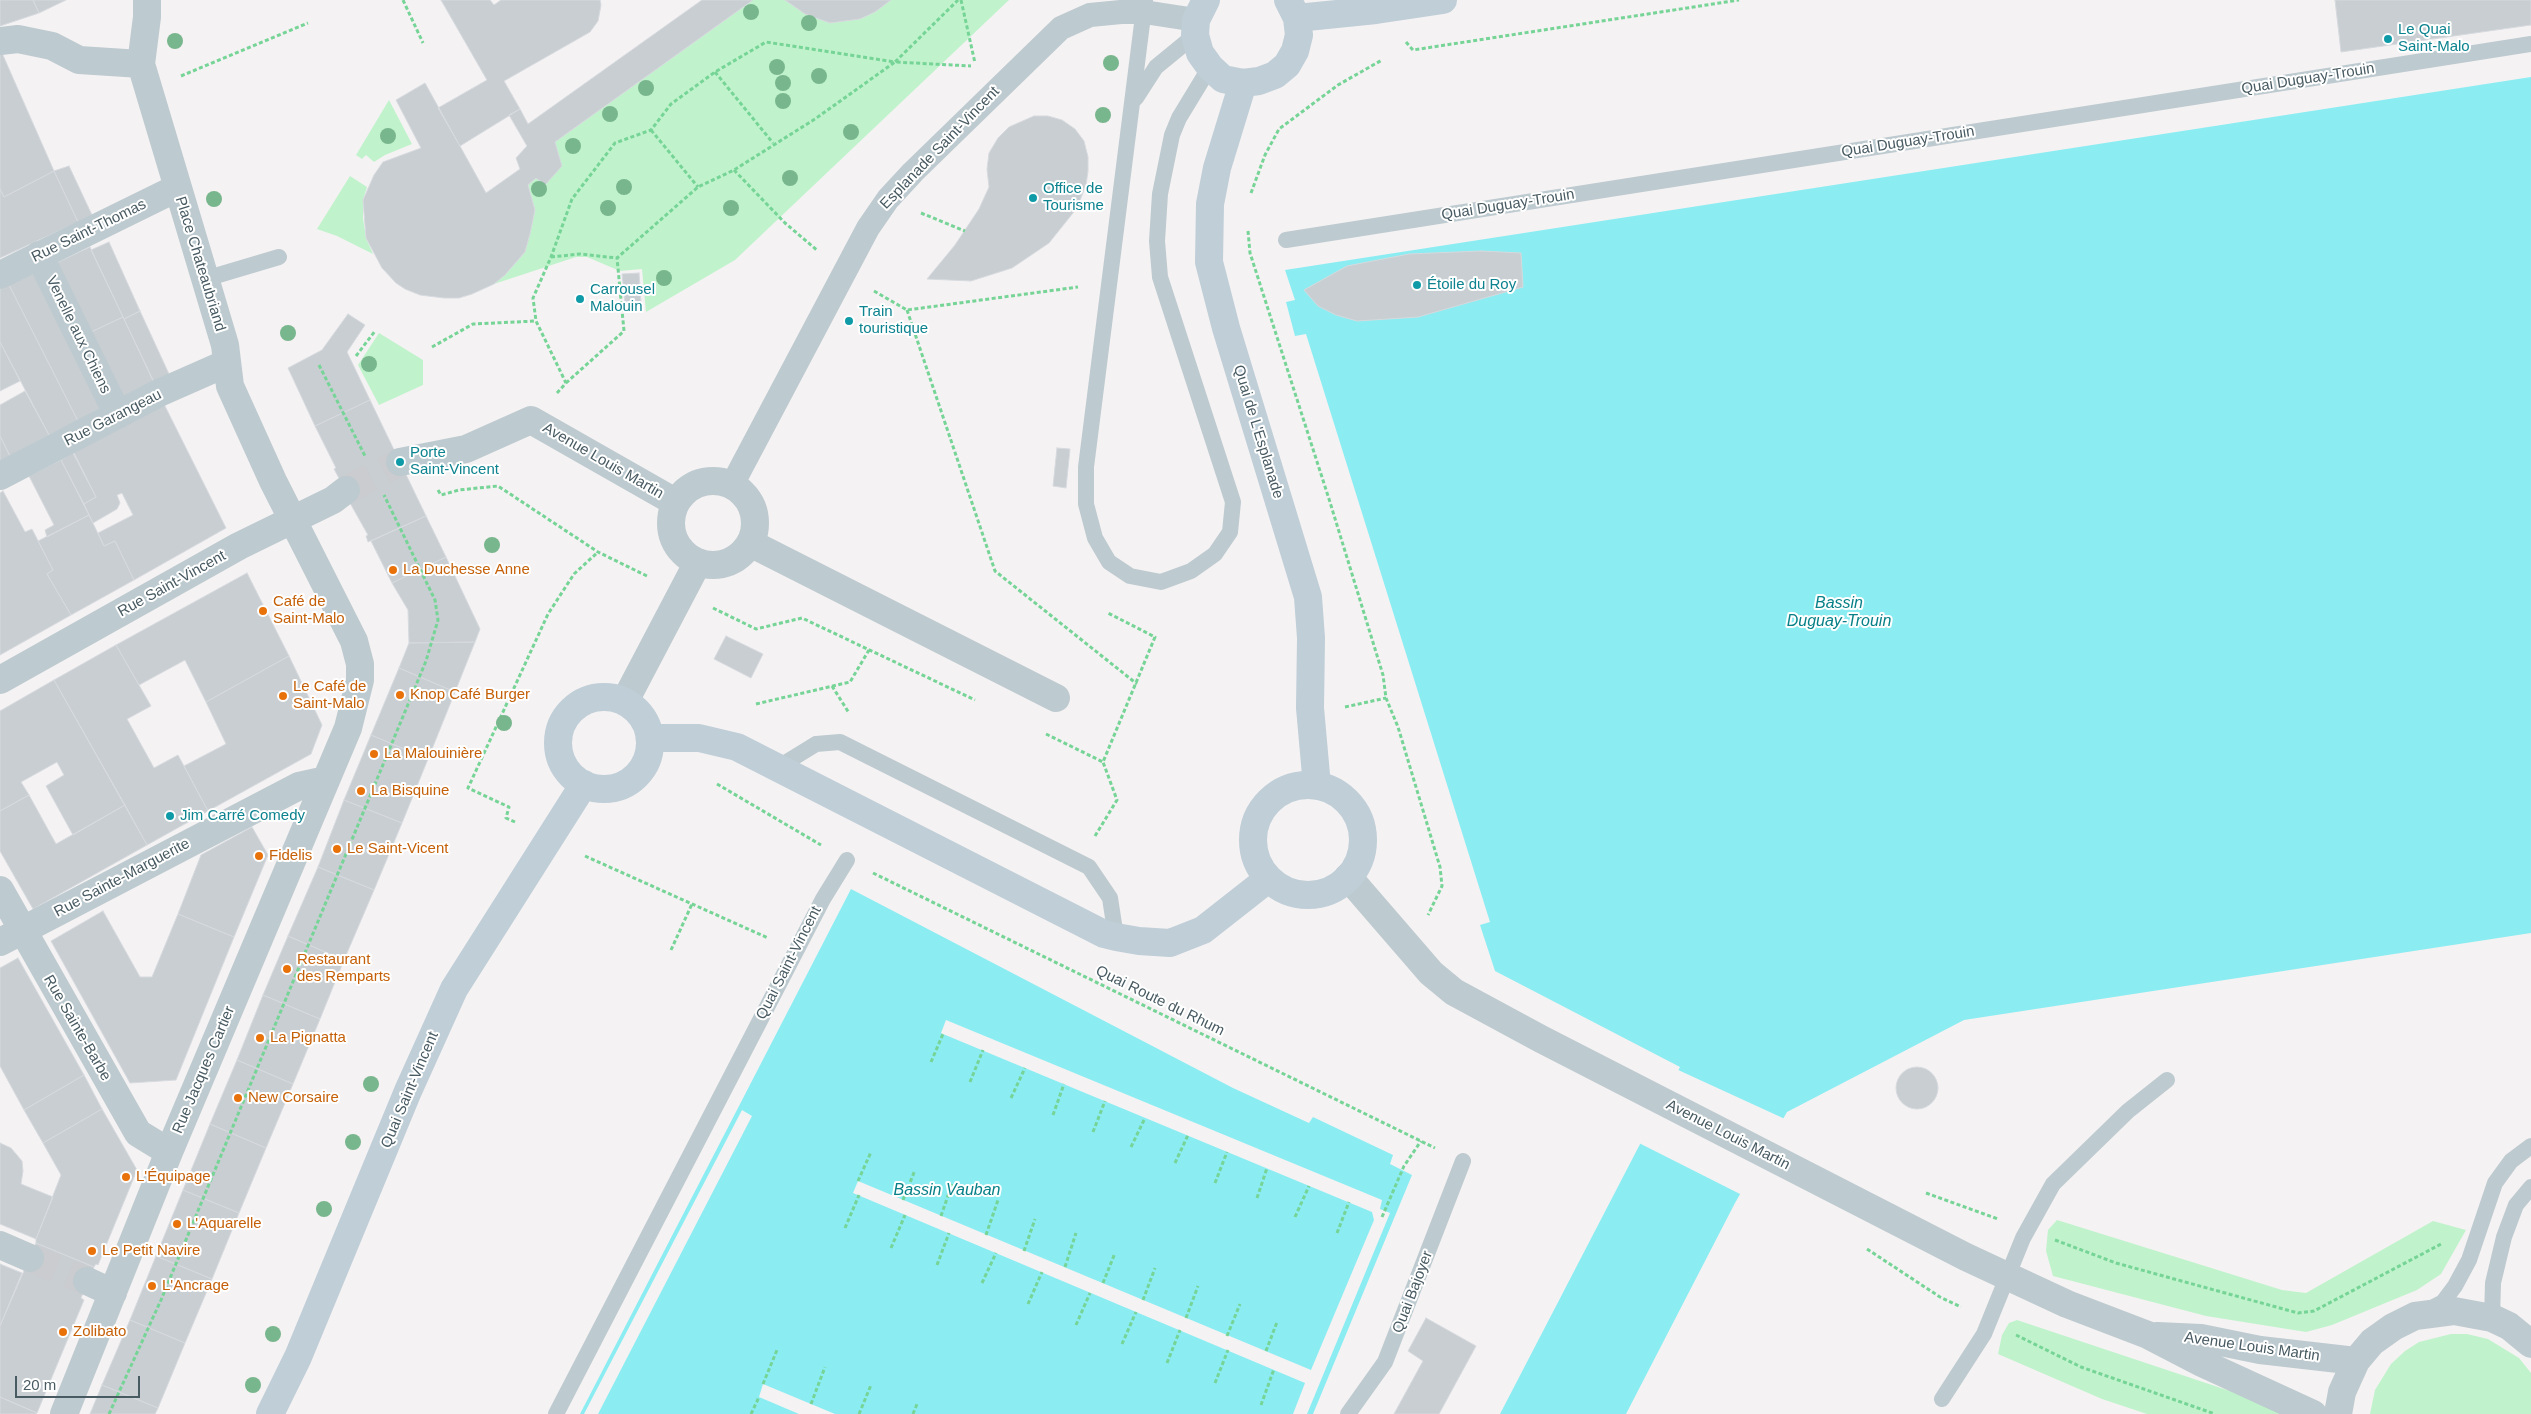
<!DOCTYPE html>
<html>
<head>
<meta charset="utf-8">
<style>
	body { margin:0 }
	#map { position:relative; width:2531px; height:1414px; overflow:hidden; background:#f5f2f3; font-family:Helvetica,sans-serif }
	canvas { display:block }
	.scale { position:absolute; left:15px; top:1376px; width:125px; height:22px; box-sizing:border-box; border:2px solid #485a62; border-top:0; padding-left:6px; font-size:15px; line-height:18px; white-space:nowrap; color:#485a62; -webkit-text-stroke:4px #fff; paint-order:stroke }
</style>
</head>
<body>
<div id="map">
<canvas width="2531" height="1414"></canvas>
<div class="scale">20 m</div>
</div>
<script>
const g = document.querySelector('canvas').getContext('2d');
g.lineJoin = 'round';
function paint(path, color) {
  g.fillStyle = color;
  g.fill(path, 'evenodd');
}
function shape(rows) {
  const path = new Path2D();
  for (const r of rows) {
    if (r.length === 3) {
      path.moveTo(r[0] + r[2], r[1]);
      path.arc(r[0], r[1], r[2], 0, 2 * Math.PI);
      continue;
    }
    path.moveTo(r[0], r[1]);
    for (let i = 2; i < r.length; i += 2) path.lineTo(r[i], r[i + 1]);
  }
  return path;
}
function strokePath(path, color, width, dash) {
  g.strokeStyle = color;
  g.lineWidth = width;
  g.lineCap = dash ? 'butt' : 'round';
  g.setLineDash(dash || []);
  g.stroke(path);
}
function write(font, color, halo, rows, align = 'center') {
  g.font = font + ' Helvetica,sans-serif';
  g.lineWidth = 4;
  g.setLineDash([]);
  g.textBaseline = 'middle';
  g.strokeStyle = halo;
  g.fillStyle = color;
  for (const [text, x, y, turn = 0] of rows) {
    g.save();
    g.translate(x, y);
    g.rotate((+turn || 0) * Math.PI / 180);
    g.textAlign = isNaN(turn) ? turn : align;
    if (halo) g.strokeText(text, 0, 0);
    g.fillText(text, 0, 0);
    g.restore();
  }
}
paint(shape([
	[753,0,785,0,805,14,830,23,860,19,875,12,891,0,1009,0,735,260,646,312,642,269,620,271,587,257,576,257,494,284,505,275,525,252,535,211,528,185,536,178,545,184,555,142],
	[389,100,412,144,385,155,374,162,366,155,362,159,356,155],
	[350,176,367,187,363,200,363,218,366,238,373,254,337,236,317,229],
	[379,333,423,360,423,385,379,405,358,365],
	[2057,1220,2282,1290,2306,1293,2433,1221,2466,1230,2441,1274,2417,1290,2332,1325,2306,1332,2206,1316,2053,1276,2046,1251,2048,1230],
	[2017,1320,2233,1392,2287,1414,2147,1414,2102,1399,1998,1354,2002,1335,2009,1323],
	[2451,1334,2467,1334,2488,1339,2519,1358,2531,1373,2531,1414,2370,1414,2375,1390,2391,1364,2405,1351,2419,1342]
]), '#c0f3cc');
paint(shape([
	[2531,77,2531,933,1964,1020,1787,1112,1735,1203,1626,1414,1500,1414,1680,1067,1495,971,1480,925,1490,922,1306,334,1295,336,1286,302,1295,300,1285,270],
	[851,889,1233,1088,1309,1123,1313,1117,1393,1155,1390,1164,1412,1175,1313,1414,580,1414]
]), '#8bedf2');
paint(shape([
	[946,1020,1382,1200,1380,1209,1390,1213,1307,1414,1293,1414,1305,1383,853,1193,858,1181,1311,1370,1374,1220,1372,1212,943,1034,941,1033],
	[1676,1069,1785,1119,1742,1195,1637,1142],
	[742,1110,752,1116,598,1414,584,1414],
	[763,1384,835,1414,799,1414,759,1397]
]), '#f5f2f3');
const building = shape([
	[0,0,33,0,39,13,0,26,0,0],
	[33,0,66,0,39,13,33,0],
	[441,0,490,0,494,5,501,0,600,0,601,5,598,21,590,32,504,81,520,109,460,146,438,108,487,80,441,0],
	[702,0,753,0,555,142,562,166,545,185,536,178,528,185,535,210,530,234,525,252,505,275,494,284,472,294,459,298,444,298,420,295,405,289,396,283,382,268,366,238,363,200,374,175,383,162,421,148,396,100,425,83,486,193,520,169,516,158,527,146,509,115,520,109,528,124,702,0],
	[785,0,891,0,875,12,860,19,830,23,805,14,785,0],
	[2335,0,2531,0,2531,25,2341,52,2335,0],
	[2,53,54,171,4,197,0,189,0,54,2,53],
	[1034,116,1048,116,1062,120,1075,129,1084,141,1088,157,1088,171,1086,185,1077,208,1049,243,1012,268,971,281,927,279,955,245,979,209,989,187,987,169,989,153,998,138,1009,127,1034,116],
	[69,166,92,215,78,222,54,171,69,166],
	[54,171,78,222,0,258,0,189,4,197,54,171],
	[109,242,140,311,124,319,91,250,109,242],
	[90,247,123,317,89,333,54,264,90,247],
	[1481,251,1521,253,1523,287,1418,317,1357,321,1336,315,1318,306,1304,290,1347,266,1409,254,1481,251],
	[34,272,102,407,78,421,9,285,34,272],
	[639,273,641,302,625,303,622,274,639,273],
	[9,285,78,421,49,435,0,342,0,289,9,285],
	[140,311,169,374,154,382,124,319,140,311],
	[348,314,365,325,347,352,370,400,315,426,288,368,322,350,348,314],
	[123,317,155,385,123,402,89,333,123,317],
	[0,342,20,381,0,391,0,342],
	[25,391,49,435,10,456,0,436,0,405,25,391],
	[370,400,426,516,368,542,366,536,368,535,350,503,352,502,334,469,336,468,315,426,370,400],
	[164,404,226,528,134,580,115,541,104,546,98,533,133,515,122,493,117,495,120,503,117,509,93,523,84,504,96,497,73,451,164,404],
	[0,436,10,456,0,465,0,436],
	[1057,448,1070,449,1066,488,1053,486,1057,448],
	[73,453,96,497,84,504,61,460,73,453],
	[61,460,89,515,47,537,45,530,54,525,29,476,61,460],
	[3,491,25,532,32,529,53,570,47,574,71,615,0,655,0,493,3,491],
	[89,515,104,546,115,541,134,580,71,615,47,574,53,570,38,541,89,515],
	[426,516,446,557,392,583,371,541,426,516],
	[446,557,480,629,475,642,409,643,408,610,392,583,446,557],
	[247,573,289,656,206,702,185,660,139,685,116,645,247,573],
	[726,636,763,654,751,678,714,659,726,636],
	[475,642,455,692,399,668,409,643,475,642],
	[116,645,151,706,127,719,154,768,178,755,208,811,147,845,54,680,116,645],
	[289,656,322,725,311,754,208,811,184,766,226,744,206,702,289,656],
	[399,668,455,692,428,759,371,735,399,668],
	[54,680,125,805,73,835,46,786,64,775,57,762,21,782,29,795,0,811,0,711,54,680],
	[371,735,428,759,402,823,344,800,371,735],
	[29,795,56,844,125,805,147,845,33,909,0,851,0,811,29,795],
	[344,800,402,823,374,890,318,867,344,800],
	[252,827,268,855,234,937,178,914,201,855,252,827],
	[318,867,374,890,344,960,288,936,318,867],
	[103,911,140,977,152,977,178,914,234,937,176,1080,130,1083,51,941,103,911],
	[288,936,344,960,320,1019,263,995,288,936],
	[18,958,84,1075,24,1110,0,1066,0,968,18,958],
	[263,995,320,1019,293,1084,237,1060,263,995],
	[237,1060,293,1084,266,1148,210,1124,237,1060],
	[1917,1088,21],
	[84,1075,102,1109,43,1143,24,1110,84,1075],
	[102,1109,137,1170,98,1265,96,1264,94,1267,36,1243,36,1239,61,1175,43,1143,102,1109],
	[210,1124,266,1148,239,1213,183,1190,210,1124],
	[0,1143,11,1148,22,1161,23,1171,21,1184,53,1197,36,1239,0,1224,0,1143],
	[183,1190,239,1213,212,1279,156,1256,183,1190],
	[36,1243,94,1267,81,1298,84,1300,37,1413,0,1397,0,1326,36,1243],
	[156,1256,212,1279,185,1343,130,1320,156,1256],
	[0,1264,22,1273,0,1326,0,1264],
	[1426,1318,1476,1346,1439,1414,1394,1414,1423,1361,1408,1351,1426,1318],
	[130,1320,185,1343,158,1408,102,1385,130,1320],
	[102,1385,158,1408,155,1414,90,1414,102,1385],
	[0,1397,37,1413,36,1414,0,1414,0,1397]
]);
paint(building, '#c9ced2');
strokePath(building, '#d6dade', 1);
strokePath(shape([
	[346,490,400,462],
	[30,1258,87,1281]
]), '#cacccf', 28, [28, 14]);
strokePath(shape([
	[403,0,423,43],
	[961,0,975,63],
	[1406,42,1413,50,1739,0],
	[715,72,773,143],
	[181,76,308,23],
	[651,130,698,187],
	[734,170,785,223,818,251],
	[1251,193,1265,155,1279,129,1338,85,1382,60],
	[921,213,965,231],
	[1248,231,1250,253,1329,499,1383,675,1386,698,1398,727,1440,867,1442,886,1428,915],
	[551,257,580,254,617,258,698,187,734,170,815,119,895,62,971,66],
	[874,291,907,310,1078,287],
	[907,310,995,571,1137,684],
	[432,347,473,324,536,321],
	[356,356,375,331],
	[319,365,365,456],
	[566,383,624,331,617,258],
	[557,393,566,383,536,321,533,298,551,257,572,199,615,143,651,130,671,104,715,72,766,42,895,62,958,0],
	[438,490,441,495,459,490,498,486,598,552,649,577],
	[713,608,756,629,802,618,975,700],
	[832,686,849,713],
	[756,704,850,682,869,650],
	[1345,707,1386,698],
	[1046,734,1103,762,1155,637,1108,613],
	[717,784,821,845],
	[515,822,506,818,509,807,468,788,548,614,574,574,598,552],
	[1095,836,1117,800,1103,762],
	[585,856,768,938],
	[873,873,1435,1148],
	[671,950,692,904],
	[931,1062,943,1034],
	[970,1082,983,1050],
	[1011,1098,1025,1068],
	[1053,1115,1064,1084],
	[1093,1132,1105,1101],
	[1131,1147,1145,1118],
	[1175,1163,1188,1135],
	[858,1181,871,1152],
	[1215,1183,1227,1152],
	[1926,1193,1998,1219],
	[1257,1198,1267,1168],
	[903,1200,915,1170],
	[941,1216,952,1184],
	[1295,1217,1309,1186],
	[1382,1217,1404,1166,1421,1141],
	[845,1228,859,1195],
	[1337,1233,1349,1202],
	[986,1235,998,1200],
	[2055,1240,2116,1263,2298,1313,2314,1311,2443,1243],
	[891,1248,905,1215],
	[1867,1249,1940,1297,1961,1307],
	[1024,1251,1035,1219],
	[937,1265,949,1233],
	[1065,1267,1076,1233],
	[982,1283,996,1253],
	[1103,1283,1115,1253],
	[1143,1300,1155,1268],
	[1028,1304,1042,1272],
	[1186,1318,1198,1286],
	[1076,1325,1090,1293],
	[2016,1335,2081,1367,2215,1414],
	[1227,1336,1240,1304],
	[1122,1344,1136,1312],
	[1266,1351,1277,1322],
	[1167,1363,1180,1330],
	[1215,1383,1228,1350],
	[763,1384,777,1350],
	[811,1404,825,1367],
	[1261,1405,1274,1369],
	[109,1414,161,1300,426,661,438,620,435,600,384,495],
	[751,1414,759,1397],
	[859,1414,871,1385],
	[913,1414,917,1404]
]), '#75d496', 3, [4, 2.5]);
strokePath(shape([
	[1145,0,1086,467,1086,504,1095,538,1109,562,1130,576,1161,582,1191,571,1215,554,1230,532,1233,502,1160,277,1157,241,1160,194,1172,135,1179,118,1210,67],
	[1136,98,1156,67,1195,35],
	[1286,240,2531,44],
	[205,279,279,257],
	[777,768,816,744,840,742,1089,867,1110,898,1116,937],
	[2428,1310,2443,1302,2455,1286,2469,1260,2495,1183,2511,1161,2531,1146],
	[2492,1318,2493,1283,2504,1237,2516,1205,2531,1187],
	[1942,1399,1984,1334,2023,1238,2053,1184,2128,1111,2167,1080],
	[556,1414,823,899,847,860],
	[1348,1414,1385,1362,1463,1161]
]), '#bdcacf', 16);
strokePath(shape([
	[732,485,868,228,888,199,913,172,1061,28,1090,15,1121,12,1144,12,1196,20]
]), '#bdcacf', 24);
strokePath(shape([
	[0,41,18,39,52,46,79,60,141,64],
	[39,255,118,415],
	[0,275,177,188],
	[400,462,466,449,531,420,675,502],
	[0,476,159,393,227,363],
	[713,523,42],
	[750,543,1056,698],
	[0,680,239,546,333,500,346,490],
	[625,701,698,562],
	[0,890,138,1133,169,1152],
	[0,942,299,786,326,780],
	[0,1245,30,1258],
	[87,1281,113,1293],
	[64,1414,169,1152,348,728,360,680,360,664,354,641,273,481,230,386,225,345,141,64,147,17,147,0]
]), '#bdcacf', 28);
strokePath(shape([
	[1348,877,1431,973,1454,992,1541,1039,1966,1257,2067,1304,2148,1335,2202,1363,2313,1414],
	[2157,1336,2201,1338,2260,1350,2356,1361],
	[2338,1414,2342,1392,2356,1361,2372,1342,2393,1327,2415,1316,2454,1311,2492,1318,2509,1326,2531,1344]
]), '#bdcacf', 28);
strokePath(shape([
	[1206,0,1196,20,1195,35,1200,53,1210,67,1223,79,1243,83,1259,81,1275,75,1287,65,1295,51,1299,35,1297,18,1288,0],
	[1297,18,1376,10,1443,0],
	[1243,83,1217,168,1210,204,1209,262,1226,328,1308,597,1311,638,1310,708,1317,786],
	[604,743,46],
	[651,738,699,738,737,747,1104,934,1116,937,1139,941,1170,943,1203,930,1268,879],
	[1308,840,55],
	[270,1414,298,1357,408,1091,454,989,584,784]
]), '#bfced7', 28);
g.fillStyle = '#78b68d';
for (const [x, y] of [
	[751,12],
	[809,23],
	[175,41],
	[1111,63],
	[777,67],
	[819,76],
	[783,83],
	[646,88],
	[783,101],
	[610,114],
	[1103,115],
	[851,132],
	[388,136],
	[573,146],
	[790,178],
	[624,187],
	[539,189],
	[214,199],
	[608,208],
	[731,208],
	[664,278],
	[288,333],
	[369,364],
	[492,545],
	[504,723],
	[371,1084],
	[353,1142],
	[324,1209],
	[273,1334],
	[253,1385]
]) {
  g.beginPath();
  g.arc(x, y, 8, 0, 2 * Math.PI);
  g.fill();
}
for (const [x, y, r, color] of [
	[2388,39,5,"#0f9aa8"],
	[1033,198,5,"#0f9aa8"],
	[1417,285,5,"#0f9aa8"],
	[580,299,5,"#0f9aa8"],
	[849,321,5,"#0f9aa8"],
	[400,462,5,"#0f9aa8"],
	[393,570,5,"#e8710a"],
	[263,611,5,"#e8710a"],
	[400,695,5,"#e8710a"],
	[283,696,5,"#e8710a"],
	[374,754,5,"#e8710a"],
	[361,791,5,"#e8710a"],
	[170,816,5,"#0f9aa8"],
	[337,849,5,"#e8710a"],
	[259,856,5,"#e8710a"],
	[287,969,5,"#e8710a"],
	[260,1038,5,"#e8710a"],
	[238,1098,5,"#e8710a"],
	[126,1177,5,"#e8710a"],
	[177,1224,5,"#e8710a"],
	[92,1251,5,"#e8710a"],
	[152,1286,5,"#e8710a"],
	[63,1332,5,"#e8710a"]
]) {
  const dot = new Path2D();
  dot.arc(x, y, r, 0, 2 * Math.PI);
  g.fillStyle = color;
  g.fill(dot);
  strokePath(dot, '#fff', 2);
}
write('15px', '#0d838f', '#fff', [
	["Le Quai",2398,30],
	["Saint-Malo",2398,47],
	["Office de",1043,189],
	["Tourisme",1043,206],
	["Étoile du Roy",1427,285],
	["Carrousel",590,290],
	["Malouin",590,307],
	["Train",859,312],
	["touristique",859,329],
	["Porte",410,453],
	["Saint-Vincent",410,470],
	["Jim Carré Comedy",180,816]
], 'left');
write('15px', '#485a62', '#fff', [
	["Quai Duguay-Trouin",2308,79,-9],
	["Quai Duguay-Trouin",1908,142,-9],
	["Esplanade Saint-Vincent",940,148,-46],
	["Quai Duguay-Trouin",1508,205,-9],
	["Rue Saint-Thomas",89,231,-26],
	["Place Chateaubriand",200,264,73],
	["Venelle aux Chiens",78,335,64],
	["Rue Garangeau",113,418,-27],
	["Quai de L'Esplanade",1258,432,73],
	["Avenue Louis Martin",603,461,30],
	["Rue Saint-Vincent",172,584,-29],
	["Rue Sainte-Marguerite",122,878,-28],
	["Quai Saint-Vincent",789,963,-63],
	["Quai Route du Rhum",1160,1001,26],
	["Rue Sainte-Barbe",77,1028,60],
	["Rue Jacques Cartier",204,1070,-67],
	["Quai Saint-Vincent",410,1090,-67],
	["Avenue Louis Martin",1728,1135,27],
	["Quai Bajoyer",1413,1292,-69],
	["Avenue Louis Martin",2252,1347,8]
]);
write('15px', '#c56008', '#fff', [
	["La Duchesse Anne",403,570],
	["Café de",273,602],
	["Saint-Malo",273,619],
	["Le Café de",293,687],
	["Saint-Malo",293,704],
	["Knop Café Burger",410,695],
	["La Malouinière",384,754],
	["La Bisquine",371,791],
	["Le Saint-Vicent",347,849],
	["Fidelis",269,856],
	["Restaurant",297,960],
	["des Remparts",297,977],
	["La Pignatta",270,1038],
	["New Corsaire",248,1098],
	["L'Équipage",136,1177],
	["L'Aquarelle",187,1224],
	["Le Petit Navire",102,1251],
	["L'Ancrage",162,1286],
	["Zolibato",73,1332]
], 'left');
write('italic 16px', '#078187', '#fff', [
	["Bassin",1839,604],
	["Duguay-Trouin",1839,622],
	["Bassin Vauban",947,1191]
]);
</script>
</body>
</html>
